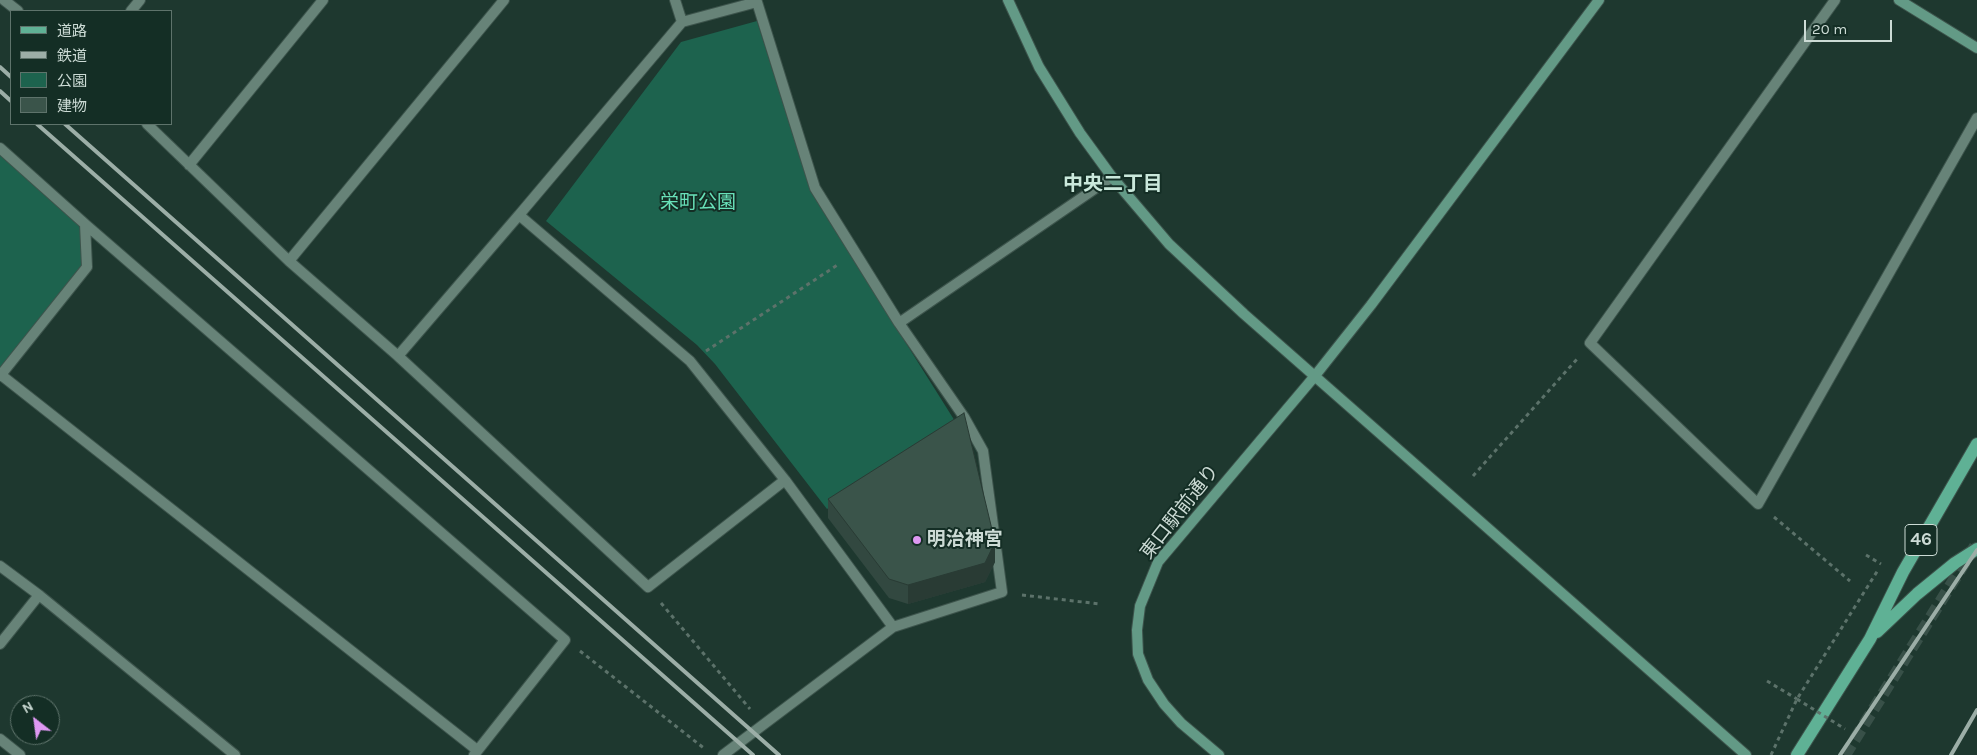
<!DOCTYPE html>
<html>
<head>
<meta charset="utf-8">
<style>
	body { margin:0 }
	#map { position:relative; width:1977px; height:755px; overflow:hidden; background:#1e382f; font-family:Karla,"Noto Sans JP",sans-serif }
	canvas { display:block }
	.legend { position:absolute; left:10px; top:10px; width:162px; height:115px; box-sizing:border-box; background:#142e25; border:1px solid #5e736b; margin:0; padding:6px 9px; list-style:none; font-size:15px; color:#ccdbd5 }
	.legend li { display:flex; align-items:center; gap:10px; height:25px }
	.legend b { width:25px; border:1px solid #5e736b }
	.north { position:absolute; left:10px; top:695px; width:50px; height:50px; box-sizing:border-box; background:#142e25; border:1px solid #5e736b; border-radius:50%; rotate:330deg; font-size:14px; font-weight:700; line-height:20px; text-align:center; color:#ccdbd5 }
	.north::after { content:''; display:block; margin:auto; width:18px; height:22px; background:#de98f2; clip-path:polygon(50% 0,100% 100%,50% 72%,0 100%) }
	.scale { position:absolute; left:1804px; top:20px; width:88px; height:22px; box-sizing:border-box; border:2px solid #ccdbd5; border-top:0; padding-left:6px; font-size:15px; line-height:18px; white-space:nowrap; color:#ccdbd5; -webkit-text-stroke:4px #142e25; paint-order:stroke }
</style>
</head>
<body>
<div id="map">
<canvas width="1977" height="755"></canvas>
<ul class="legend">
<li><b style="height:6px;background:#5fb195"></b>道路</li>
<li><b style="height:6px;background:#9caea7"></b>鉄道</li>
<li><b style="height:14px;background:#1d634e"></b>公園</li>
<li><b style="height:14px;background:#3a544a"></b>建物</li>
</ul>
<div class="north">N</div>
<div class="scale">20 m</div>
</div>
<script>
const g = document.querySelector('canvas').getContext('2d');
g.lineJoin = 'round';
function paint(path, color) {
  g.fillStyle = color;
  g.fill(path, 'evenodd');
}
function shape(rows) {
  const path = new Path2D();
  for (const r of rows) {
    path.moveTo(r[0], r[1]);
    for (let i = 2; i < r.length; i += 2) path.lineTo(r[i], r[i + 1]);
  }
  return path;
}
function strokePath(path, color, width, dash) {
  g.strokeStyle = color;
  g.lineWidth = width;
  g.lineCap = dash ? 'butt' : 'round';
  g.setLineDash(dash || []);
  g.stroke(path);
}
function write(font, color, halo, rows, align = 'center') {
  g.font = font + ' Karla,"Noto Sans JP",sans-serif';
  g.lineWidth = 4;
  g.setLineDash([]);
  g.textBaseline = 'middle';
  g.strokeStyle = halo;
  g.fillStyle = color;
  for (const [text, x, y, turn = 0] of rows) {
    g.save();
    g.translate(x, y);
    g.rotate((+turn || 0) * Math.PI / 180);
    g.textAlign = isNaN(turn) ? turn : align;
    if (halo) g.strokeText(text, 0, 0);
    g.fillText(text, 0, 0);
    g.restore();
  }
}
paint(shape([
	[757,21,811,192,958,426,827,509,715,364,697,345,546,221,681,42],
	[0,148,85,224,87,267,0,376]
]), '#1d634e');
strokePath(shape([
	[1845,755,1977,543]
]), '#385048', 12, [12, 6]);
const street = shape([
	[4,0,18,11],
	[675,0,682,22],
	[1835,0,1590,343,1758,504,1977,118],
	[131,11,140,0],
	[147,124,289,261,398,356,519,215,690,361,785,480,893,627,723,755],
	[0,148,85,224,87,267,0,376],
	[189,165,323,0],
	[519,215,682,22,757,2,815,188,899,323,964,417,983,451,1002,592,893,627],
	[85,224,565,640,474,755],
	[289,261,504,0],
	[899,323,1112,177],
	[398,356,648,587,785,480],
	[1,375,477,750],
	[0,566,39,595,235,755],
	[0,644,39,595],
	[0,739,20,755]
]);
const secondary = shape([
	[1008,0,1039,67,1080,133,1112,177,1169,244,1244,314,1746,755],
	[1899,0,1977,48],
	[1219,755,1181,723,1164,704,1148,680,1138,654,1137,630,1140,606,1158,562,1314,377,1371,305,1599,0]
]);
const primary = shape([
	[1877,632,1917,594,1955,563,1977,549],
	[1797,755,1870,639,1903,572,1977,444]
]);
strokePath(street, '#3d544c', 12);
strokePath(secondary, '#3d544c', 12);
strokePath(primary, '#3d544c', 14);
strokePath(shape([
	[706,351,839,264],
	[1473,476,1577,359],
	[1774,517,1850,581],
	[1866,555,1881,564],
	[1022,595,1100,604],
	[661,603,750,709],
	[580,651,705,749],
	[1767,681,1797,699],
	[1771,755,1797,699,1878,570]
]), '#5c726a', 3, [4, 4]);
strokePath(street, '#678378', 10);
strokePath(secondary, '#639a86', 10);
strokePath(primary, '#5fb195', 12);
strokePath(shape([
	[0,67,11,77],
	[0,91,11,101],
	[37,124,753,755],
	[65,124,779,755],
	[1840,755,1977,550],
	[1951,755,1977,710]
]), '#9caea7', 4);
strokePath(shape([
	[1797,699,1845,729]
]), '#5c726a', 3, [4, 4]);
paint(shape([
	[828,499,995,562,985,582,908,604,889,598,828,518]
]), '#324840');
paint(shape([
	[995,542,995,562,985,582,908,604,908,585]
]), '#293b34');
const building = shape([
	[964,413,995,542,985,563,908,585,889,579,828,499,964,413]
]);
paint(building, '#3a544a');
strokePath(building, '#293b34', 1);
for (const [x, y, r, color] of [
	[917,540,5,"#de98f2"]
]) {
  const dot = new Path2D();
  dot.arc(x, y, r, 0, 2 * Math.PI);
  g.fillStyle = color;
  g.fill(dot);
  strokePath(dot, '#142e25', 2);
}
for (const [x, y, w] of [
	[1921,540,32]
]) {
  const box = new Path2D();
  box.roundRect(x - w / 2, y - 15.5, w, 31, 4);
  g.fillStyle = '#142e25';
  g.fill(box);
  strokePath(box, '#ccdbd5', 1);
}
write('bold 18px', '#ccdbd5', null, [
	["46",1921,540]
]);
write('19px', '#68e1b9', '#142e25', [
	["栄町公園",698,203]
]);
write('19px', '#ccdbd5', '#142e25', [
	["東口駅前通り",1180,512,-52]
]);
write('bold 19px', '#ccdbd5', '#142e25', [
	["明治神宮",927,540]
], 'left');
write('bold 20px', '#cae8db', '#142e25', [
	["中央二丁目",1113,184]
]);
</script>
</body>
</html>
